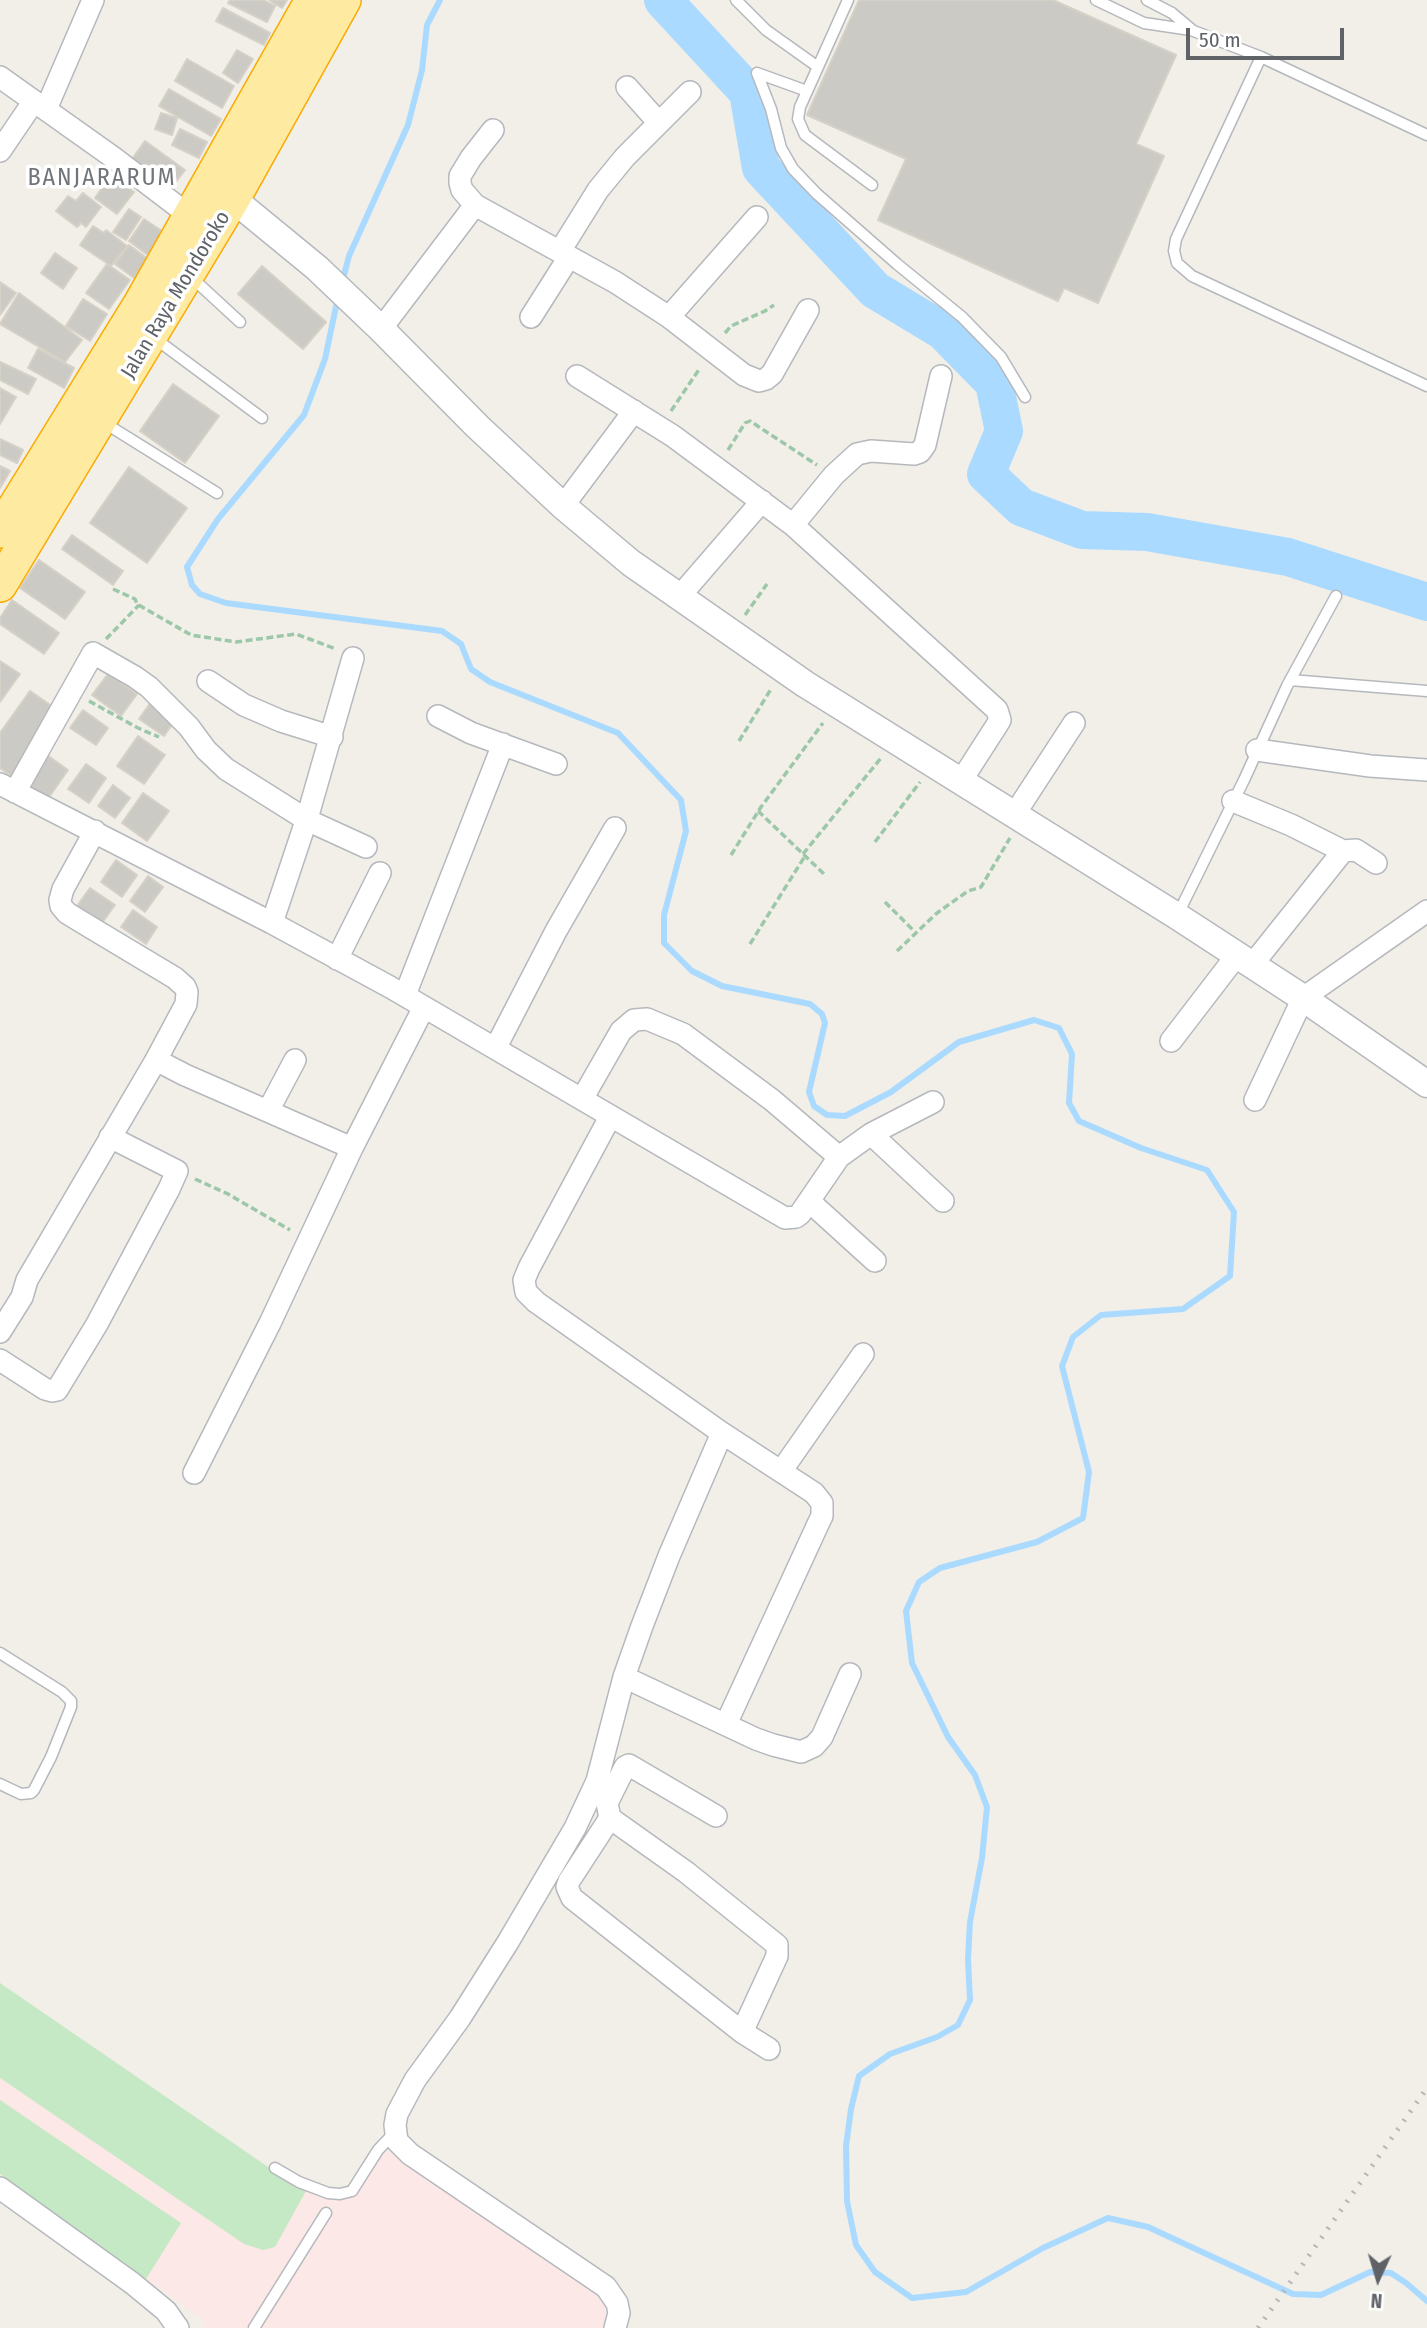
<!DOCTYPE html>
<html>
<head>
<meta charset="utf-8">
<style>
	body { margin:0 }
	#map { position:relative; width:1427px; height:2328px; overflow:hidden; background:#f1efe8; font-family:"Fira Sans Condensed",sans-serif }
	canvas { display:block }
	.north { position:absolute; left:1343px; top:2244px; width:70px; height:70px; -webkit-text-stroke:5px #fff; paint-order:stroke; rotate:184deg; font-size:19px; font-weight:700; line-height:28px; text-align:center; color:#5f6368 }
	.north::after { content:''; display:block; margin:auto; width:24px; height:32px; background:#5f6368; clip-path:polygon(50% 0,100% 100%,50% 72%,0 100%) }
	.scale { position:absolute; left:1186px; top:28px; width:158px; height:32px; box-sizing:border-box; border:4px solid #5f6368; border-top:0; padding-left:9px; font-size:21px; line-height:24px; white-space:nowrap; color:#5f6368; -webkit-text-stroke:5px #fff; paint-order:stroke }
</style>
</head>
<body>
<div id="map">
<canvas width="1427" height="2328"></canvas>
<div class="north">N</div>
<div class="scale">50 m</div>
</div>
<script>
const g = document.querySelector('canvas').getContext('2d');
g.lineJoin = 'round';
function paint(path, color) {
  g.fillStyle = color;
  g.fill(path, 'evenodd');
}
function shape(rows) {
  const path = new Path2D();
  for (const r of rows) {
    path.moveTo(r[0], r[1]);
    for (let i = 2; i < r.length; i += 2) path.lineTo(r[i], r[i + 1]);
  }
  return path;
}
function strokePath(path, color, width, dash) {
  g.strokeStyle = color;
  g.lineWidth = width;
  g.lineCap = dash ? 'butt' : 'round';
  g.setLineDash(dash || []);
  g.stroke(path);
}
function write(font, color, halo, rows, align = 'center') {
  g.font = font + ' "Fira Sans Condensed",sans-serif';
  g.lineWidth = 7;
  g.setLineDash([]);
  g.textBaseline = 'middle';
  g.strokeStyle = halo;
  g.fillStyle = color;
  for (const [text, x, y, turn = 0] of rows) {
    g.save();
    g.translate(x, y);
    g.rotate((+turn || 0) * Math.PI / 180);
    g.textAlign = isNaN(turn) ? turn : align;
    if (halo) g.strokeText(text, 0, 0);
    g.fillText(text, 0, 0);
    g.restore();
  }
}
paint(shape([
	[0,1983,290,2182,334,2200,355,2196,385,2149,604,2299,606,2323,604,2328,203,2328,206,2322,0,2174]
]), '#fce8e6');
paint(shape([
	[0,1983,290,2182,307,2189,275,2247,263,2250,244,2244,0,2078],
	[0,2100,181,2223,146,2279,0,2174]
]), '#c5e8c5');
strokePath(shape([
	[342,283,349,256,408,125,422,70,427,25,440,0],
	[338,297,325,359,304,415,218,519,187,567,192,585,200,594,226,603,442,631,461,644,471,669,490,682,618,733,681,800,686,831,664,915,664,943,692,971,722,986,810,1004,822,1014,825,1023,809,1092,814,1106,827,1115,845,1116,891,1092,959,1042,1034,1020,1059,1028,1072,1054,1069,1103,1079,1121,1141,1148,1207,1170,1234,1212,1230,1276,1183,1309,1101,1315,1073,1337,1062,1366,1089,1472,1083,1518,1037,1542,940,1568,919,1582,906,1611,912,1663,948,1737,975,1775,987,1807,982,1858,970,1922,968,1959,970,2000,958,2025,937,2037,890,2054,859,2076,851,2109,846,2146,847,2201,856,2245,875,2272,912,2298,966,2292,1043,2248,1108,2218,1148,2227,1293,2294,1321,2295,1370,2272,1391,2273,1406,2283,1427,2301]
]), '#aadaff', 6);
strokePath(shape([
	[663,0,748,92,761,168,875,290,943,331,994,383,1004,431,986,474,1021,507,1082,530,1147,532,1288,557,1427,602]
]), '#aadaff', 38);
const building = shape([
	[230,0,263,0,275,6,267,22,228,3,230,0],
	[269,0,287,0,282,8,269,0],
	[859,0,1053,0,1176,55,1136,144,1164,156,1098,303,1064,288,1058,301,878,220,906,159,807,115,859,0],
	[223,8,270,33,264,45,216,21,223,8],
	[237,50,253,59,238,83,223,73,237,50],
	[187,59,234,86,222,108,175,81,187,59],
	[169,89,221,119,211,136,159,106,169,89],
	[161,113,177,118,172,135,155,129,161,113],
	[180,129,207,142,199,158,172,145,180,129],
	[145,141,185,170,169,191,130,162,145,141],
	[111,175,134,192,117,214,95,198,111,175],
	[83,193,101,207,86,227,81,223,77,227,56,211,68,196,76,201,83,193],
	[129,209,141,217,126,240,113,232,129,209],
	[144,219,165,233,149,256,129,241,144,219],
	[93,226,104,233,106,230,127,246,111,266,80,245,93,226],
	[129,245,148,259,134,278,115,264,129,245],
	[55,253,77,268,63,289,41,273,55,253],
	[107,264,130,280,109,309,86,293,107,264],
	[262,266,326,322,303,349,238,294,262,266],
	[0,282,16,293,0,315,0,282],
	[19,293,82,340,65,362,0,324,19,293],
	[83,299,107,314,90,341,66,326,83,299],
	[38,349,74,368,64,388,28,368,38,349],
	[0,362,36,379,28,394,0,380,0,362],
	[173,384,219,416,185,463,140,431,173,384],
	[0,388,16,397,0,424,0,388],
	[0,439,23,450,17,463,0,455,0,439],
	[0,466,10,471,0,488,0,466],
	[129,467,187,508,147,563,90,523,129,467],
	[72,535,123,571,113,585,62,549,72,535],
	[39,560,85,592,65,619,20,588,39,560],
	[12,600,59,633,44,654,0,624,0,618,12,600],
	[0,661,20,674,0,702,0,661],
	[108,674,137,694,121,716,92,695,108,674],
	[30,691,59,711,13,777,0,768,0,733,30,691],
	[151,702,176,719,164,736,139,719,151,702],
	[83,710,108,728,96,745,70,728,83,710],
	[138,736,165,755,144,784,117,766,138,736],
	[47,755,68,770,47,800,26,785,47,755],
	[86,764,106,778,89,803,68,789,86,764],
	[113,785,130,798,115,818,98,806,113,785],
	[143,793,169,811,147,841,122,823,143,793],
	[116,860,137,875,122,897,101,882,116,860],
	[148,876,163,887,145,912,130,901,148,876],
	[90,888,115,905,102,923,77,906,90,888],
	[133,910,157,927,146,944,121,927,133,910]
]);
paint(building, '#cccac5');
strokePath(building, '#d6d1c6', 2);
const service = shape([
	[736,0,766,30,818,67],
	[848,0,800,107,798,119,805,135,872,185],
	[1096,0,1144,23,1191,30,1261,57,1427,135],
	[1147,0,1172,13,1191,29],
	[1261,57,1176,239,1174,251,1177,263,1192,276,1427,386],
	[757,73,771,109,781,148,793,169,817,194,897,264,962,317,1001,357,1025,397],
	[757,73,807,91],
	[190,276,240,322],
	[153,337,262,418],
	[103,422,217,493],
	[1290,680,1427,691],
	[1177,916,1244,780,1287,686,1336,596],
	[0,1653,62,1692,71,1701,71,1707,51,1757,34,1790,31,1793,21,1794,0,1784],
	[275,2168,299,2182,328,2193,340,2194,352,2191,378,2150,394,2133],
	[254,2328,326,2213]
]);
const minor = shape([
	[0,77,114,158,190,216],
	[627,87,659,123],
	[46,109,93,0],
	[493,130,471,158,460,176,460,183,462,190,475,205,615,282,669,317,744,375,759,381,766,379,772,374,808,310],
	[0,151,34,101],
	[560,251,598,190,625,157,690,92],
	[531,317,569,257],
	[669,317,757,217],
	[381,329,475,205],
	[577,376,673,436,793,525,997,710,1000,720,997,725,961,781],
	[563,506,634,411],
	[793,525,834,475,857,454,871,451,914,454,920,452,925,445,941,376],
	[679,597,762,501],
	[208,681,244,705,281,721,332,737],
	[438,716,471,733,556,764],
	[1257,750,1370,766,1427,770],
	[0,784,272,923,390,987,785,1218,796,1217,800,1214,839,1157,871,1134,933,1102],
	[15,792,93,653,135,677,149,687,189,727,206,750,226,769,307,820,366,847],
	[1233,801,1291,825,1343,851],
	[1014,815,1074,723],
	[272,923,308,815,353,658],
	[337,959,380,873],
	[1252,965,1343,851,1356,850,1376,863],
	[405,995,503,744],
	[1171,1041,1237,955],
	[496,1047,556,931,615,828],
	[156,1060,185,1075,352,1148],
	[582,1099,621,1031,634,1020,647,1019,683,1034,772,1100,839,1157],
	[1255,1100,1303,998,1427,911],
	[268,1111,295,1060],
	[610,1117,529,1268,524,1280,526,1292,536,1302,722,1433,814,1493,822,1503,822,1516,819,1522,726,1724],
	[871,1134,943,1201],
	[810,1202,875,1261],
	[0,1332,22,1297,27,1280,156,1060,186,1004,187,992,185,987,175,978,80,921,67,913,61,906,60,900,63,889,95,831],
	[0,1360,45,1389,52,1391,57,1390,97,1324,169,1189,177,1171,110,1137],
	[782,1470,863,1354],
	[194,1473,270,1323,352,1148,424,1007],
	[624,1677,756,1739,773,1745,801,1752,814,1746,822,1737,850,1674],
	[610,1818,607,1803,625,1767,629,1765,716,1816],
	[742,2032,777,1956,777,1945,686,1872,610,1818,569,1881,567,1887,572,1898,742,2032,769,2049],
	[0,2188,132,2283,166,2311,178,2328],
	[615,2328,619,2313,617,2303,606,2287,410,2154,397,2141,395,2125,397,2114,415,2080,460,2018,508,1942,575,1828,597,1781,624,1677,642,1626,669,1556,722,1433]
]);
const tertiary = shape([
	[233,199,317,268,381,329,478,427,563,506,631,563,805,684,1177,916,1303,998,1427,1084]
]);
const trunk = shape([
	[0,531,139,306,312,0],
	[0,585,233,199,344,0]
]);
strokePath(service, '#b5b8bc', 13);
strokePath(minor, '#b5b8bc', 24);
strokePath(tertiary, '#b5b8bc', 29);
strokePath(trunk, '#f9ab00', 36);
strokePath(shape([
	[725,333,731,326,765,311,774,305],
	[671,411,700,368],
	[728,450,745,423,750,421,817,465],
	[113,589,135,599,137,604,191,635,236,642,296,634,336,649],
	[745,615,767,584],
	[106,639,139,605],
	[89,701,138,728,159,737],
	[739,741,771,689],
	[758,811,825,875],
	[875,842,920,782],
	[803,854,881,758],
	[731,855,761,807,823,723],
	[885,902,915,932],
	[750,944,805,856],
	[897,951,937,913,968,891,981,887,1010,838],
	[195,1179,228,1194,290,1230]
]), '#9cc7a9', 3.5, [7, 3.5]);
strokePath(service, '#fff', 10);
strokePath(minor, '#fff', 21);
strokePath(tertiary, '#fff', 26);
strokePath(trunk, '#feeaa1', 33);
strokePath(shape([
	[1258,2328,1427,2088]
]), '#b6b7b8', 5, [2, 9]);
write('21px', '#5f6368', '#fff', [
	["Jalan Raya Mondoroko",176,295,-59]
]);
g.letterSpacing = '2px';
write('24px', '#70757a', '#fff', [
	["BANJARARUM",102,178]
]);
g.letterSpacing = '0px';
</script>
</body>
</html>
